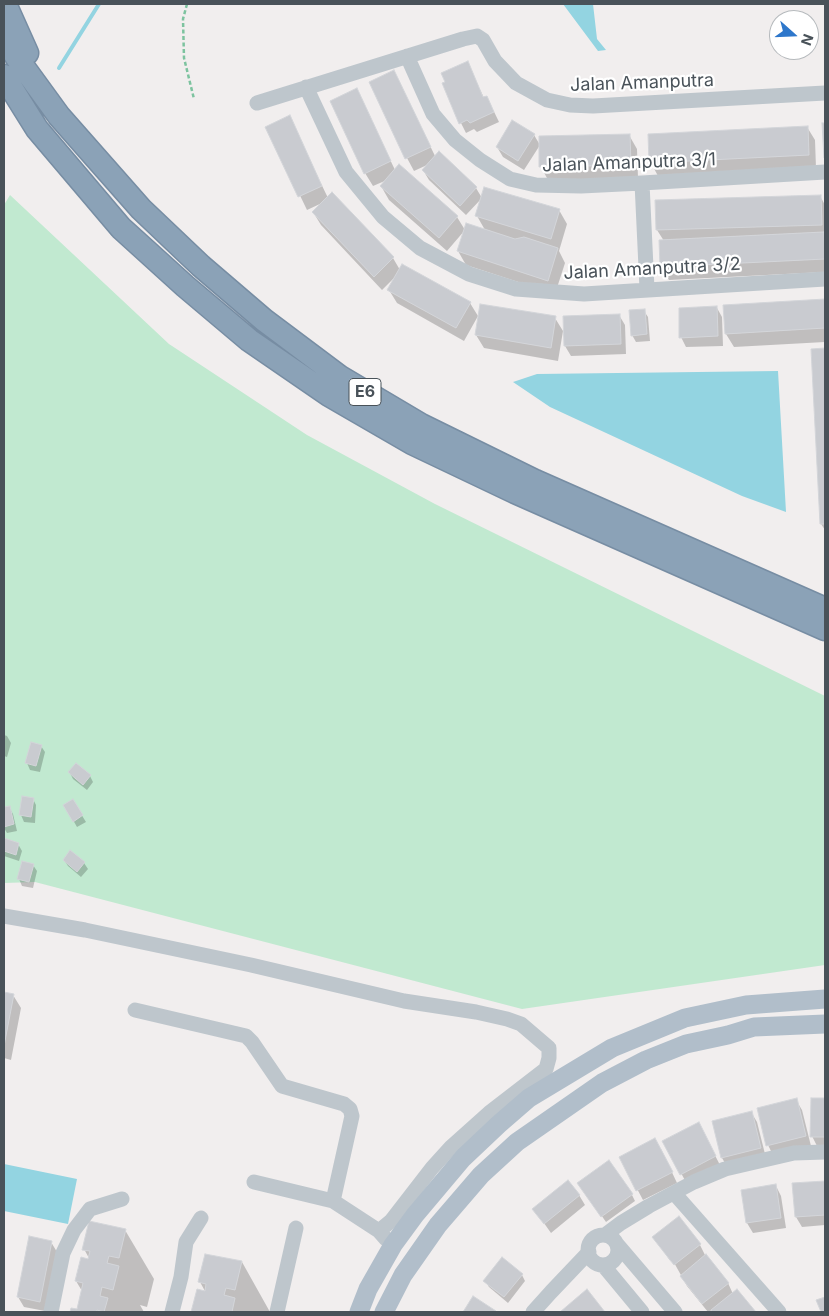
<!DOCTYPE html>
<html>
<head>
<meta charset="utf-8">
<style>
	body { margin:0 }
	#map { position:relative; width:829px; height:1316px; overflow:hidden; background:#f1eeee; font-family:Inter,sans-serif }
	canvas { display:block }
	.frame { position:absolute; inset:0; border:5px solid #495259; pointer-events:none }
	.north { position:absolute; left:769px; top:10px; width:50px; height:50px; box-sizing:border-box; background:#fff; border:1px solid #b6babd; border-radius:50%; rotate:110deg; font-size:14px; font-weight:700; line-height:20px; text-align:center; color:#495259 }
	.north::after { content:''; display:block; margin:auto; width:18px; height:22px; background:#2e77cb; clip-path:polygon(50% 0,100% 100%,50% 72%,0 100%) }
</style>
</head>
<body>
<div id="map">
<canvas width="829" height="1316"></canvas>
<div class="frame"></div>
<div class="north">N</div>
</div>
<script>
const g = document.querySelector('canvas').getContext('2d');
g.lineJoin = 'round';
function paint(path, color) {
  g.fillStyle = color;
  g.fill(path, 'evenodd');
}
function shape(rows) {
  const path = new Path2D();
  for (const r of rows) {
    if (r.length === 3) {
      path.moveTo(r[0] + r[2], r[1]);
      path.arc(r[0], r[1], r[2], 0, 2 * Math.PI);
      continue;
    }
    path.moveTo(r[0], r[1]);
    for (let i = 2; i < r.length; i += 2) path.lineTo(r[i], r[i + 1]);
  }
  return path;
}
function strokePath(path, color, width, dash) {
  g.strokeStyle = color;
  g.lineWidth = width;
  g.lineCap = dash ? 'butt' : 'round';
  g.setLineDash(dash || []);
  g.stroke(path);
}
function write(font, color, halo, rows, align = 'center') {
  g.font = font + ' Inter,sans-serif';
  g.lineWidth = 4.5;
  g.setLineDash([]);
  g.textBaseline = 'middle';
  g.strokeStyle = halo;
  g.fillStyle = color;
  for (const [text, x, y, turn = 0] of rows) {
    g.save();
    g.translate(x, y);
    g.rotate((+turn || 0) * Math.PI / 180);
    g.textAlign = isNaN(turn) ? turn : align;
    if (halo) g.strokeText(text, 0, 0);
    g.fillText(text, 0, 0);
    g.restore();
  }
}
paint(shape([
	[10,195,169,344,307,435,435,504,825,696,825,965,522,1009,35,882,4,883,4,205]
]), '#c1e9d0');
paint(shape([
	[563,4,593,4,597,39,606,50,598,51],
	[778,371,786,512,742,496,550,407,513,382,537,374],
	[4,1164,77,1179,68,1224,4,1211]
]), '#93d4e1');
paint(shape([
	[467,62,484,98,487,97,499,122,477,132,474,129,466,133,461,123],
	[394,71,435,156,439,152,476,188,482,198,466,215,429,180,423,170,427,165,414,171,407,158],
	[357,90,395,170,457,217,465,230,447,251,389,200,381,186,387,180,373,186,365,173],
	[289,117,328,198,332,194,393,258,400,270,470,303,478,316,464,341,397,303,389,290,396,276,382,290,321,225,313,212,322,203,307,210,267,127],
	[807,127,815,140,816,168,658,176,651,163],
	[534,135,540,145,524,170,503,157,497,147],
	[629,135,637,149,638,178,548,180,541,167],
	[820,196,825,205,825,272,669,280,661,266,664,241,657,230],
	[559,210,567,224,559,251,565,263,555,294,466,265,458,251,485,230,477,216],
	[825,300,825,342,734,347,726,334,725,306],
	[717,308,722,317,723,346,686,347,681,337],
	[644,311,648,317,650,341,636,342,632,335],
	[619,315,625,325,626,354,571,356,565,346],
	[555,318,563,331,558,361,484,348,476,335],
	[825,349,825,530,821,524,813,350],
	[4,735,7,736,11,743,7,757,4,756],
	[41,746,45,752,40,772,30,770,27,763],
	[70,773,90,776,93,782,87,790,73,779],
	[33,799,36,805,35,823,24,822,21,815],
	[73,801,86,822,77,827,65,806],
	[9,807,13,814,17,831,7,833,4,828,4,809],
	[4,840,18,844,22,851,19,861,4,856],
	[64,860,84,863,88,869,81,877,68,866],
	[33,865,37,871,33,888,22,886,19,879],
	[4,991,5,993,13,995,21,1008,11,1060,4,1058],
	[813,1099,825,1099,825,1146,817,1146,812,1136],
	[796,1100,802,1110,811,1146,773,1155,768,1145],
	[751,1112,757,1122,766,1158,728,1168,722,1158,714,1122],
	[704,1134,721,1167,687,1184,664,1142],
	[661,1149,677,1183,643,1200,620,1157],
	[825,1182,825,1225,802,1227,796,1217,793,1184],
	[776,1186,781,1196,786,1228,753,1233,747,1223,742,1191],
	[583,1189,632,1195,635,1201,606,1222],
	[579,1195,585,1205,551,1233,534,1209],
	[125,1230,154,1279,147,1307,140,1305,144,1312,72,1312,72,1309,78,1311,82,1291,76,1281,90,1260,84,1249],
	[654,1237,700,1245,705,1255,728,1283,733,1294,737,1291,754,1312,713,1312,712,1310,708,1312,687,1286,672,1259,670,1260,671,1262],
	[51,1242,57,1252,45,1311,24,1307,18,1297],
	[242,1262,270,1312,193,1312,198,1291,206,1293,200,1282],
	[522,1275,525,1281,508,1303,489,1287,485,1281]
]), '#0003');
strokePath(shape([
	[59,68,99,4]
]), '#93d4e1', 4);
const building = shape([
	[468,61,483,97,487,96,494,112,470,123,467,120,459,124,442,83,445,82,441,73,468,61],
	[394,70,431,147,405,159,369,82,394,70],
	[357,88,391,161,364,174,330,101,357,88],
	[290,115,322,186,298,197,265,127,290,115],
	[512,120,535,134,518,161,496,147,512,120],
	[822,123,825,123,825,158,824,158,822,123],
	[808,126,809,155,649,163,648,134,808,126],
	[630,134,631,165,539,167,539,136,630,134],
	[439,151,477,187,460,206,422,170,439,151],
	[399,164,458,216,439,238,380,186,399,164],
	[484,187,560,209,551,239,475,216,484,187],
	[332,192,394,257,374,277,312,212,332,192],
	[821,195,822,225,656,230,655,200,821,195],
	[466,223,515,239,524,237,558,248,548,281,457,251,466,223],
	[824,232,825,259,660,267,659,240,824,232],
	[402,264,471,302,456,328,387,290,402,264],
	[825,299,825,328,725,334,723,305,825,299],
	[480,304,556,316,551,348,475,335,480,304],
	[717,306,718,336,679,338,679,308,717,306],
	[645,309,647,334,631,336,629,310,645,309],
	[620,314,621,344,564,346,563,316,620,314],
	[825,348,825,524,820,524,811,349,825,348],
	[31,742,42,745,36,766,25,763,31,742],
	[76,763,91,775,83,785,68,772,76,763],
	[22,796,34,798,31,817,19,815,22,796],
	[73,799,83,815,73,822,63,805,73,799],
	[10,806,14,824,4,827,4,807,10,806],
	[4,838,19,843,16,855,4,851,4,838],
	[70,850,85,862,77,872,63,860,70,850],
	[22,861,34,864,29,882,17,879,22,861],
	[4,992,14,994,4,1046,4,992],
	[797,1098,806,1136,766,1146,757,1108,797,1098],
	[811,1098,825,1098,825,1137,810,1137,811,1098],
	[752,1111,761,1148,721,1158,712,1121,752,1111],
	[699,1122,716,1156,680,1175,662,1141,699,1122],
	[655,1138,673,1172,636,1191,619,1157,655,1138],
	[609,1160,633,1194,601,1217,577,1183,609,1160],
	[568,1180,580,1195,544,1224,532,1209,568,1180],
	[825,1181,825,1215,795,1217,792,1183,825,1181],
	[776,1184,781,1218,746,1223,741,1190,776,1184],
	[679,1216,701,1244,674,1265,652,1237,679,1216],
	[89,1221,126,1229,119,1258,109,1256,107,1263,119,1266,113,1290,102,1287,100,1296,108,1298,104,1312,97,1310,96,1312,70,1312,71,1308,77,1309,83,1283,75,1281,81,1257,88,1259,90,1251,82,1250,89,1221],
	[29,1236,52,1241,40,1302,17,1297,29,1236],
	[205,1254,242,1261,235,1290,226,1288,224,1295,235,1298,232,1312,191,1312,197,1289,205,1291,206,1284,198,1282,205,1254],
	[706,1254,729,1283,702,1304,680,1276,706,1254],
	[502,1257,523,1274,504,1297,483,1281,502,1257],
	[587,1289,605,1312,560,1312,587,1289],
	[737,1289,756,1312,712,1312,711,1310,737,1289],
	[473,1296,496,1311,496,1312,463,1312,473,1296],
	[825,1297,825,1312,821,1312,816,1300,825,1297]
]);
paint(building, '#c9cbd0');
strokePath(building, '#d3d5d9', 1);
const highway = shape([
	[5,4,27,53],
	[4,37,19,61,59,116,141,209,201,266,264,320,340,377,421,425,535,481,825,609],
	[4,76,37,129,121,228,185,286,249,340,329,395,412,443,515,492,825,629]
]);
strokePath(highway, '#778da3', 25);
strokePath(shape([
	[187,4,183,19,184,58,194,99]
]), '#7dc39f', 2.5, [4, 2.5]);
strokePath(shape([
	[407,56,433,114,455,140,480,160,510,179,536,185,581,186,642,183,825,172],
	[306,87,346,172,383,217,420,248,469,274,516,289,584,294,825,279],
	[257,103,463,39,477,36,483,40,495,61,516,83,547,100,570,105,593,106,825,93],
	[642,183,647,289],
	[4,916,85,930,251,965,404,1001,476,1012,507,1019,521,1024,549,1048,549,1058,546,1069,489,1113,451,1147,432,1168,391,1221,379,1231],
	[135,1010,246,1036,252,1042,282,1086,344,1104,350,1109,352,1116,333,1201],
	[254,1182,333,1201,379,1231,386,1239],
	[674,1193,779,1312],
	[605,1235,621,1223,649,1206,694,1182,725,1169,794,1153,825,1152],
	[603,1250,15],
	[617,1244,675,1312],
	[603,1265,642,1312],
	[51,1312,63,1253,74,1230,90,1209,122,1199],
	[172,1312,181,1277,186,1242,201,1218],
	[277,1312,296,1228],
	[533,1312,551,1292,589,1252]
]), '#bec6cc', 15);
strokePath(shape([
	[359,1312,368,1289,393,1245,415,1215,463,1158,499,1124,529,1098,612,1048,685,1018,746,1005,825,999],
	[384,1312,403,1275,438,1225,481,1175,517,1142,602,1083,646,1060,686,1044,728,1035,754,1027,825,1024]
]), '#b1beca', 19);
strokePath(highway, '#8ba2b7', 22);
for (const [x, y, w] of [
	[365,392,32]
]) {
  const box = new Path2D();
  box.roundRect(x - w / 2, y - 13.5, w, 27, 4);
  g.fillStyle = '#fff';
  g.fill(box);
  strokePath(box, '#495259', 1);
}
write('bold 16px', '#495259', null, [
	["E6",365,392]
]);
write('18px', '#495259', '#fff', [
	["Jalan Amanputra",642,83,-2],
	["Jalan Amanputra 3/1",629,163,-2],
	["Jalan Amanputra 3/2",652,269,-3]
]);
</script>
</body>
</html>
